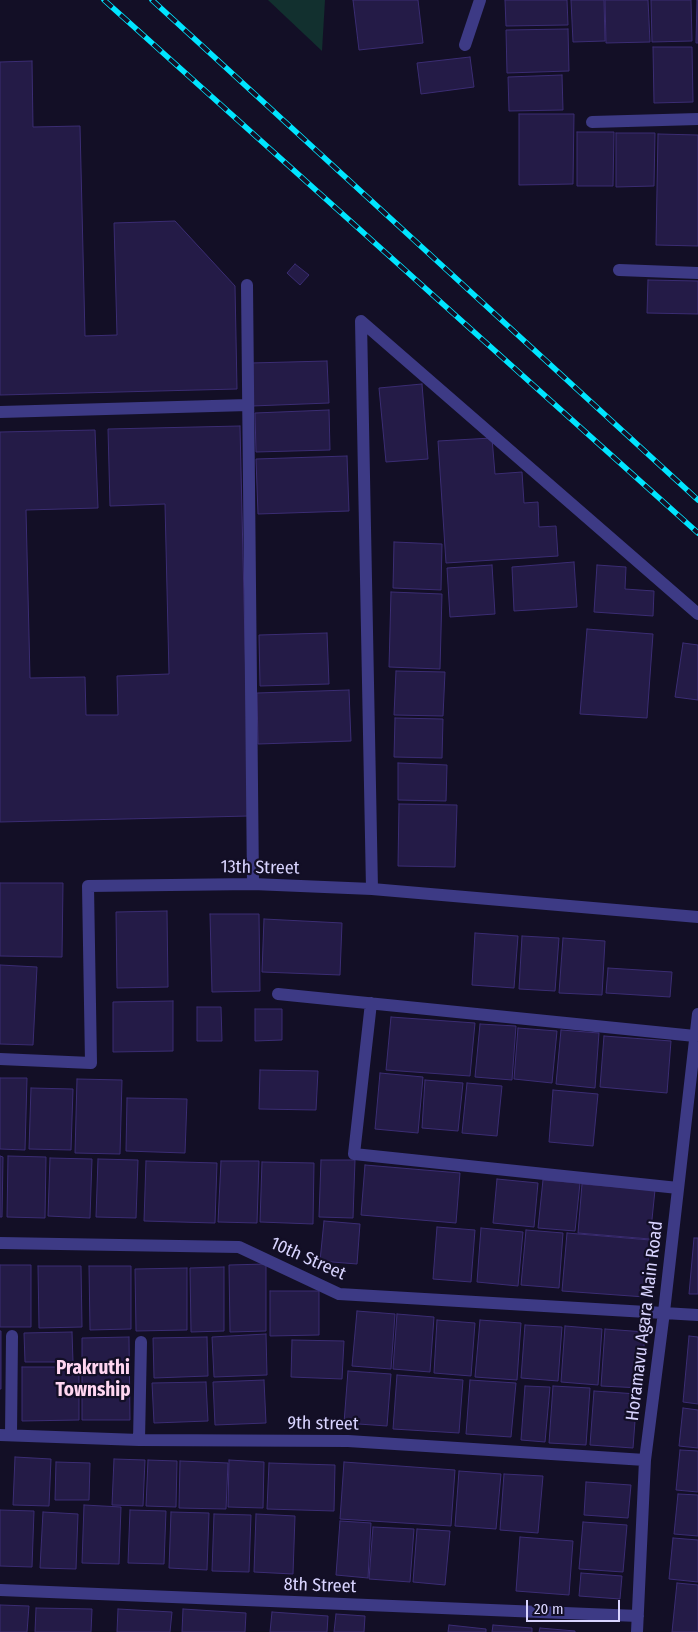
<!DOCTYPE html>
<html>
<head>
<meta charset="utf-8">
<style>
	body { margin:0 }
	#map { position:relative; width:698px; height:1632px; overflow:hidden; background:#130f26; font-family:"Fira Sans Condensed",sans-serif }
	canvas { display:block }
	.scale { position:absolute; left:526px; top:1600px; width:94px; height:22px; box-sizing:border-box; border:2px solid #d9d4ff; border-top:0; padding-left:6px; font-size:15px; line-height:18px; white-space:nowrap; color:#d9d4ff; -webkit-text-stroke:4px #130f26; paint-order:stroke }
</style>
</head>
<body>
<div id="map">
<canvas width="698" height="1632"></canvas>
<div class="scale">20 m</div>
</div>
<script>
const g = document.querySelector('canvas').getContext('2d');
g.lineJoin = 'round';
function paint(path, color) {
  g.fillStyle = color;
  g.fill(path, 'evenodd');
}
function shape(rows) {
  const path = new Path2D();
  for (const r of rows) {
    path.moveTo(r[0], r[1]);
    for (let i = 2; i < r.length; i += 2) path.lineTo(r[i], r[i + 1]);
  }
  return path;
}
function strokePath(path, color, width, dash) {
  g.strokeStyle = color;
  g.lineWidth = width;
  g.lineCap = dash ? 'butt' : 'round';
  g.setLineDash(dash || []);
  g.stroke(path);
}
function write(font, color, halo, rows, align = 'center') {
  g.font = font + ' "Fira Sans Condensed",sans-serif';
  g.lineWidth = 4.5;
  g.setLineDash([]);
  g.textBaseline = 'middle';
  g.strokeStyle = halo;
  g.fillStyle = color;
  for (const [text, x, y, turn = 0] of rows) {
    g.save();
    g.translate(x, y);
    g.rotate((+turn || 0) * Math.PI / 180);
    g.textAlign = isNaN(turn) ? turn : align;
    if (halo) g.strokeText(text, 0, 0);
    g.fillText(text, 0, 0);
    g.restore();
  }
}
paint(shape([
	[268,0,325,0,322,51]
]), '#12302f');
const building = shape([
	[353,0,418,0,423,43,359,50,353,0],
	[505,0,567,0,568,25,506,26,505,0],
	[571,0,604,0,605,41,573,42,571,0],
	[605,0,648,0,650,42,606,43,605,0],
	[651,0,691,0,692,41,652,42,651,0],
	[697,0,698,0,698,43,696,43,697,0],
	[568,29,569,71,507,73,506,30,568,29],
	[653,47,692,47,693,102,654,103,653,47],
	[470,57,474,87,421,94,417,63,470,57],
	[32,61,33,127,80,126,85,336,117,335,114,223,175,221,235,286,237,389,0,395,0,62,32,61],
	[562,75,563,110,509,111,508,77,562,75],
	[519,114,574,114,573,184,519,185,519,114],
	[577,132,614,132,613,186,577,186,577,132],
	[616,133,655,133,654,186,616,187,616,133],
	[658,134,698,135,698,246,656,245,658,134],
	[295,264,309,275,300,285,287,273,295,264],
	[648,280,698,281,698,314,647,313,648,280],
	[327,361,329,403,252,406,251,363,327,361],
	[422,384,428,459,386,462,379,388,422,384],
	[329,410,330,450,256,452,255,413,329,410],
	[240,426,249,816,0,822,0,432,95,430,98,508,26,510,30,678,85,677,86,715,118,715,117,676,169,674,165,504,110,506,108,429,240,426],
	[492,438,495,474,522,472,524,503,538,502,539,527,556,526,558,556,446,563,438,441,492,438],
	[347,456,349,511,258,514,256,459,347,456],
	[394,542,442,544,441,590,393,588,394,542],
	[574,562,577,607,514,611,512,567,574,562],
	[492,565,495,614,450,617,447,568,492,565],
	[597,565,626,567,625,589,654,591,653,616,594,612,597,565],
	[391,592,442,594,440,669,389,667,391,592],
	[587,629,653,634,647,718,580,714,587,629],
	[327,633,329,684,260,686,259,635,327,633],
	[683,643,698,645,698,700,675,697,683,643],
	[396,671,445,672,443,716,394,715,396,671],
	[349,690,351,741,258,744,257,693,349,690],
	[395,718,443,719,442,758,394,757,395,718],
	[398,763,447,765,446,801,398,800,398,763],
	[399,804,457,805,455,867,398,866,399,804],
	[0,883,63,883,62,957,0,956,0,883],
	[167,911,168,987,117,988,116,912,167,911],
	[210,914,259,914,260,991,212,992,210,914],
	[264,919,342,923,340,975,262,972,264,919],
	[475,933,518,936,514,988,472,985,475,933],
	[522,936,559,938,555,991,519,989,522,936],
	[563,938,605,941,602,995,559,993,563,938],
	[0,965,37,967,33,1045,0,1044,0,965],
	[608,968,672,972,670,997,606,993,608,968],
	[173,1001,173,1051,113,1052,113,1002,173,1001],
	[197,1007,221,1007,222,1041,197,1041,197,1007],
	[255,1009,282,1009,282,1040,255,1041,255,1009],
	[391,1017,475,1023,470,1076,386,1070,391,1017],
	[480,1024,516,1026,512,1080,475,1077,480,1024],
	[518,1028,557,1031,552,1083,514,1079,518,1028],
	[561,1030,599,1033,595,1088,556,1084,561,1030],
	[604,1036,671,1041,667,1093,600,1087,604,1036],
	[260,1070,318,1071,316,1110,259,1109,260,1070],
	[380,1073,423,1077,418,1133,375,1129,380,1073],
	[0,1078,27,1078,25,1150,0,1149,0,1078],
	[77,1079,122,1080,120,1154,75,1153,77,1079],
	[425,1080,463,1083,458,1131,422,1128,425,1080],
	[467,1083,502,1086,497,1136,462,1133,467,1083],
	[31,1088,73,1089,71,1150,29,1149,31,1088],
	[553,1090,598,1094,593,1146,549,1142,553,1090],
	[127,1098,187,1099,185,1153,126,1151,127,1098],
	[0,1156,3,1157,2,1217,0,1217,0,1156],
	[8,1156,46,1157,45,1218,7,1217,8,1156],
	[50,1158,92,1159,90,1218,48,1216,50,1158],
	[98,1159,138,1160,136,1218,96,1217,98,1159],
	[321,1160,355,1160,353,1218,319,1217,321,1160],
	[146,1161,217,1163,215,1223,144,1221,146,1161],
	[221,1161,259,1161,257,1223,218,1222,221,1161],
	[262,1162,314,1163,313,1224,260,1222,262,1162],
	[365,1165,460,1173,456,1223,361,1215,365,1165],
	[497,1179,538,1183,534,1227,493,1223,497,1179],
	[543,1180,580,1183,575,1231,538,1228,543,1180],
	[582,1184,655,1190,650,1239,578,1233,582,1184],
	[324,1221,360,1224,357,1264,320,1261,324,1221],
	[437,1227,475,1230,471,1282,433,1279,437,1227],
	[481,1228,523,1232,518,1286,477,1282,481,1228],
	[526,1230,563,1233,559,1288,521,1285,526,1230],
	[567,1233,650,1240,645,1297,562,1291,567,1233],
	[694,1238,698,1238,698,1294,689,1294,694,1238],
	[266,1264,266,1331,230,1332,229,1265,266,1264],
	[0,1265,31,1265,31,1327,0,1327,0,1265],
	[38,1266,81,1266,82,1327,39,1328,38,1266],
	[89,1266,131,1266,131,1329,90,1330,89,1266],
	[224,1267,224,1331,191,1332,190,1268,224,1267],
	[187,1268,187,1330,136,1331,135,1269,187,1268],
	[270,1291,319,1291,319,1335,270,1336,270,1291],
	[357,1311,395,1314,391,1369,352,1366,357,1311],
	[397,1314,434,1317,430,1372,393,1369,397,1314],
	[437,1320,475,1323,471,1376,434,1373,437,1320],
	[480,1320,521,1323,517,1380,475,1377,480,1320],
	[525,1325,562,1327,558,1381,521,1378,525,1325],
	[565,1326,602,1329,598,1385,561,1382,565,1326],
	[605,1329,645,1332,641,1388,601,1386,605,1329],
	[0,1331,1,1331,1,1389,0,1389,0,1331],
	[72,1332,73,1362,25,1362,24,1333,72,1332],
	[266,1334,267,1375,214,1377,212,1337,266,1334],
	[689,1336,698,1337,698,1404,683,1402,689,1336],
	[129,1337,130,1420,82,1420,82,1338,129,1337],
	[207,1337,208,1376,154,1378,153,1338,207,1337],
	[292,1340,344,1341,342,1379,291,1377,292,1340],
	[22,1367,79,1367,79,1420,22,1421,22,1367],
	[348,1371,391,1374,387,1426,344,1423,348,1371],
	[397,1375,463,1380,459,1433,393,1429,397,1375],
	[264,1380,266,1423,215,1425,213,1382,264,1380],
	[470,1380,516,1383,511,1437,466,1434,470,1380],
	[206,1382,208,1421,154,1423,152,1383,206,1382],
	[525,1386,550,1387,545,1442,521,1440,525,1386],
	[553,1386,590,1388,586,1445,549,1443,553,1386],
	[594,1391,637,1394,633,1448,590,1445,594,1391],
	[683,1408,698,1410,698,1448,679,1446,683,1408],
	[680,1450,698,1451,698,1492,676,1490,680,1450],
	[15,1457,51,1459,49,1506,13,1505,15,1457],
	[114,1459,145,1460,143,1506,112,1505,114,1459],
	[148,1460,177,1461,176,1507,146,1506,148,1460],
	[229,1460,264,1462,263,1508,228,1507,229,1460],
	[180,1461,228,1463,226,1509,179,1508,180,1461],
	[56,1462,90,1463,89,1500,55,1500,56,1462],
	[344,1462,455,1470,451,1526,340,1519,344,1462],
	[269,1463,335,1465,334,1511,267,1509,269,1463],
	[459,1471,501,1474,496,1529,455,1526,459,1471],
	[504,1474,543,1476,538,1533,500,1530,504,1474],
	[586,1482,631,1485,628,1518,584,1515,586,1482],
	[678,1494,698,1495,698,1536,674,1534,678,1494],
	[84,1505,121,1507,119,1564,82,1563,84,1505],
	[0,1510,34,1511,32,1567,0,1566,0,1510],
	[130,1510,166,1511,164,1564,128,1563,130,1510],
	[43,1512,78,1514,76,1569,40,1568,43,1512],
	[171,1512,209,1513,207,1570,169,1568,171,1512],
	[214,1514,251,1515,249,1572,212,1571,214,1514],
	[256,1514,295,1516,293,1574,254,1572,256,1514],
	[340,1521,371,1523,368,1578,336,1575,340,1521],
	[583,1522,627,1525,623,1572,579,1569,583,1522],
	[373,1527,414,1529,410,1582,369,1579,373,1527],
	[417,1529,450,1531,445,1585,413,1582,417,1529],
	[520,1537,573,1541,569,1595,516,1591,520,1537],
	[673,1538,698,1540,698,1582,669,1579,673,1538],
	[581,1573,622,1576,620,1599,579,1596,581,1573],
	[677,1583,698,1585,698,1632,672,1632,677,1583],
	[0,1605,29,1606,27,1632,0,1632,0,1605],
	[36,1608,92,1609,91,1632,35,1632,36,1608],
	[118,1609,172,1612,170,1632,117,1632,118,1609],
	[183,1609,246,1613,245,1632,182,1632,183,1609],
	[272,1612,328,1616,327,1632,270,1632,272,1612],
	[336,1614,365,1616,364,1632,334,1632,336,1614],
	[449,1625,486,1629,486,1632,448,1632,449,1625],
	[493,1625,532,1628,532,1632,492,1632,493,1625],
	[540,1628,575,1631,575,1632,539,1632,540,1628]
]);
paint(building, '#241b47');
strokePath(building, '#3b2d73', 1);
strokePath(shape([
	[465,45,480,0],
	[592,122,698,119],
	[619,270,698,273],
	[247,285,253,884],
	[0,412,248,405],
	[372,889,361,321,698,614],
	[278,994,695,1036],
	[371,1003,354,1154,678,1188],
	[0,1059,91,1063,88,886,253,884,372,889,698,917],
	[0,1243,239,1247,339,1294,698,1315],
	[0,1435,139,1440,348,1441,645,1460],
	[11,1435,12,1336],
	[139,1440,141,1342],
	[0,1590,638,1616],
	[637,1632,645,1460,664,1312,698,1014]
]), '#3d3a85', 12);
const rail = shape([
	[104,0,698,533],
	[152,0,698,500]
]);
strokePath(rail, '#00e5ff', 5.5);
strokePath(rail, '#130f26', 4, [11]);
write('18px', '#d9d4ff', '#130f26', [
	["13th Street",260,868,1],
	["10th Street",308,1259,24],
	["Horamavu Agara Main Road",645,1321,-83],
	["9th street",323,1424,1],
	["8th Street",320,1586,2]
]);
write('bold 19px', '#ffd6f0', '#130f26', [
	["Prakruthi",93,1369],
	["Township",93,1391]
]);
</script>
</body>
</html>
